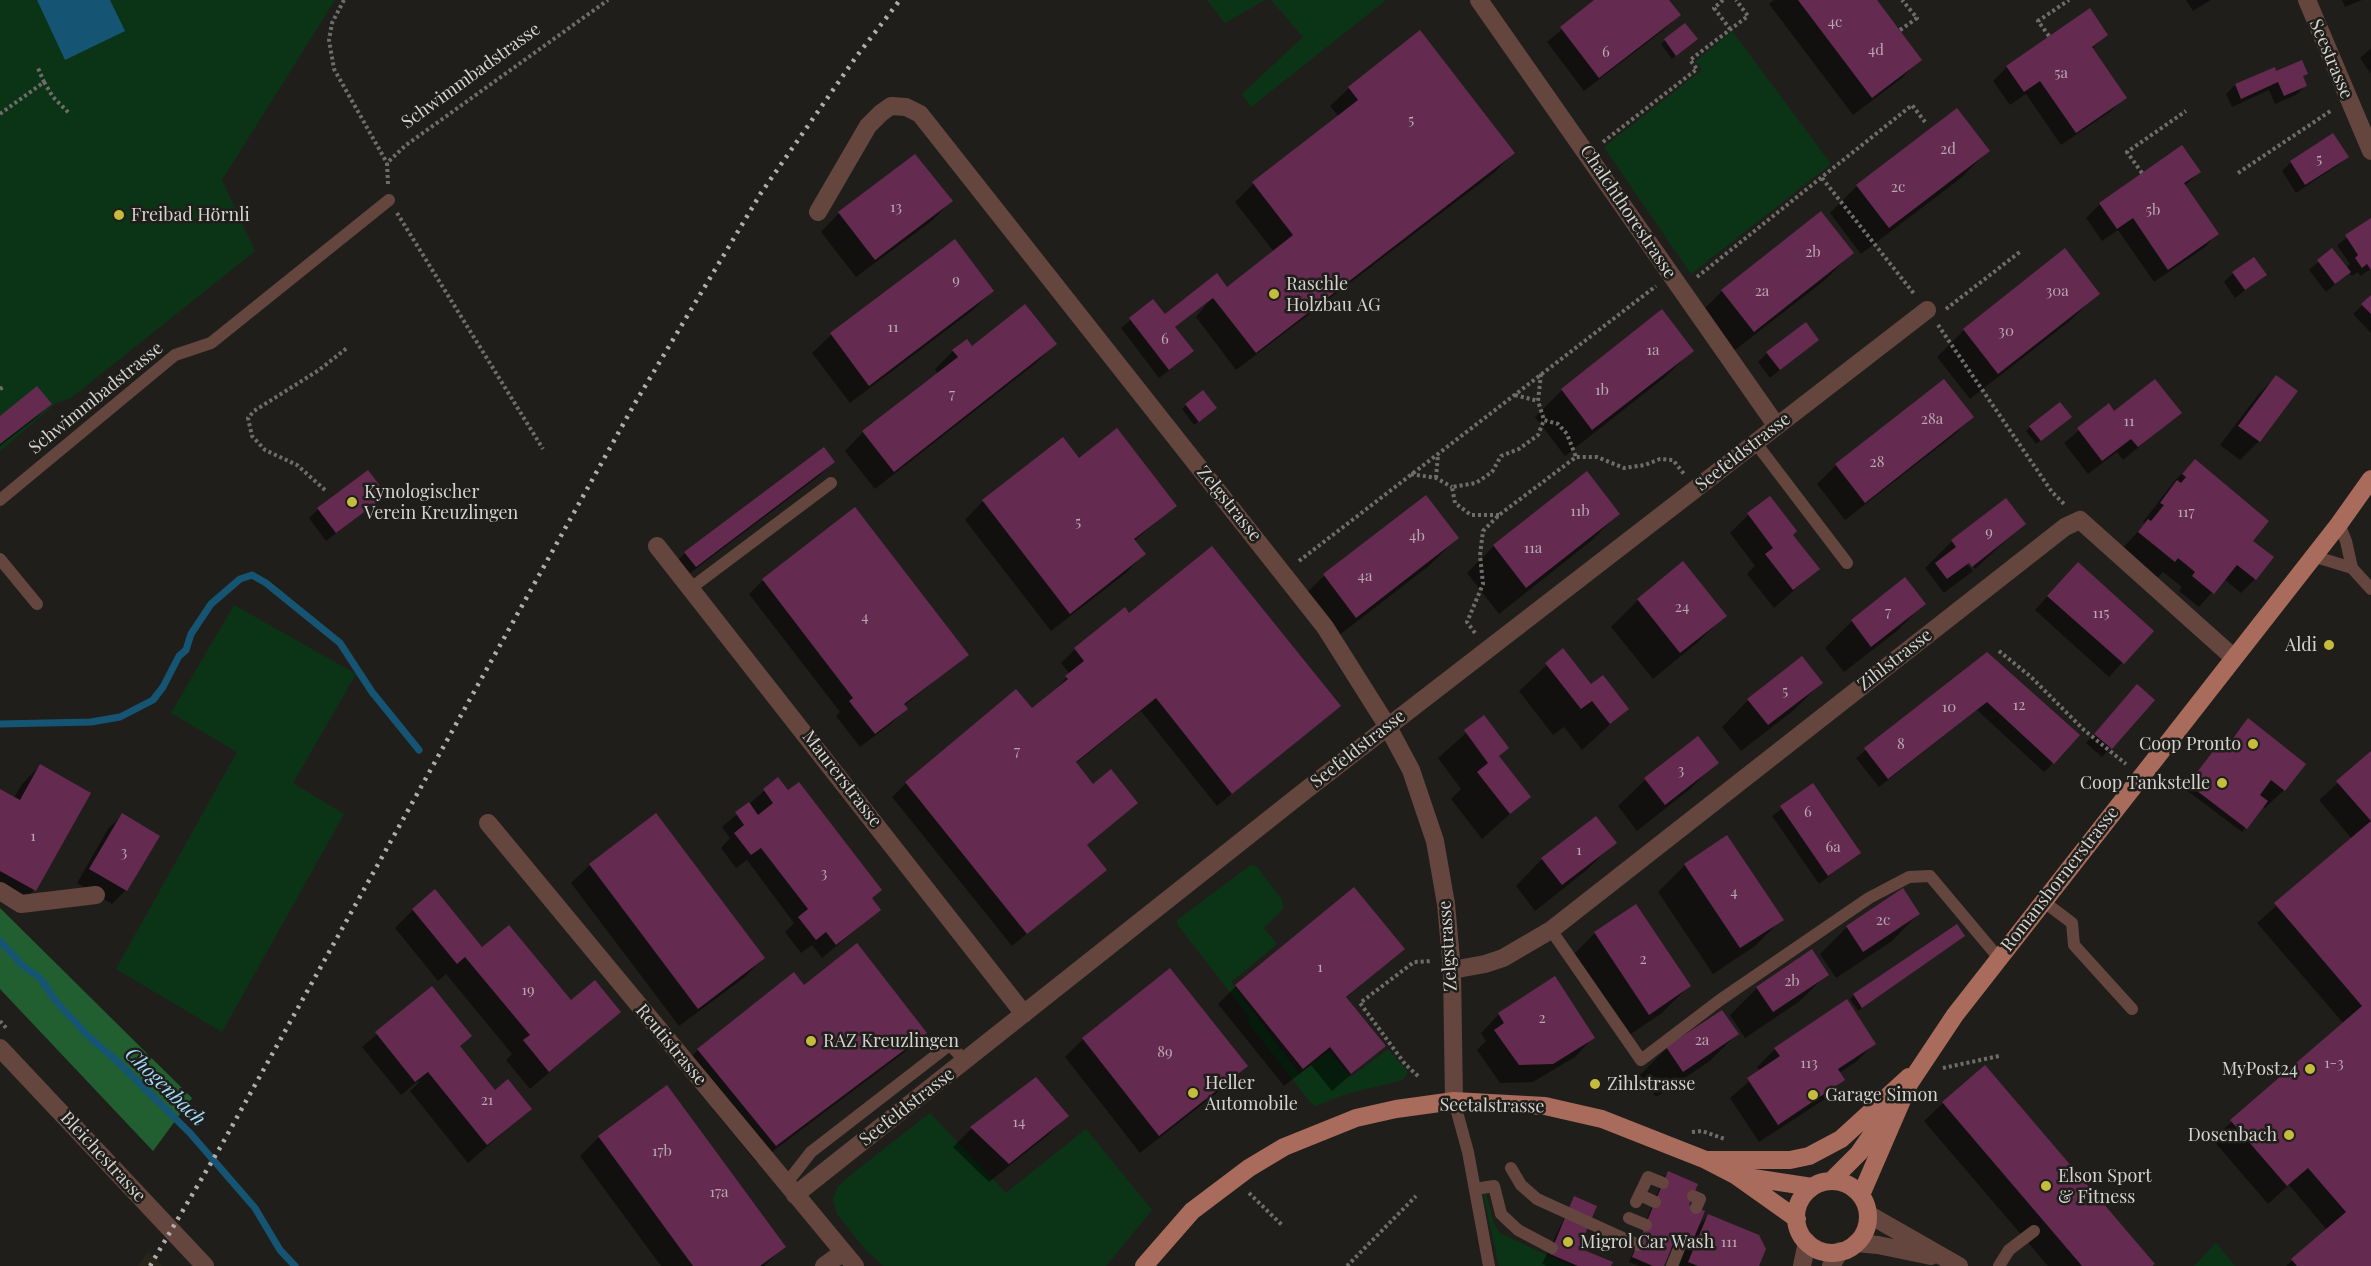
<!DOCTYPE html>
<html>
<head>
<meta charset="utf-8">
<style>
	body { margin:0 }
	canvas { display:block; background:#201e1a }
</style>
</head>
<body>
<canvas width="2371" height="1266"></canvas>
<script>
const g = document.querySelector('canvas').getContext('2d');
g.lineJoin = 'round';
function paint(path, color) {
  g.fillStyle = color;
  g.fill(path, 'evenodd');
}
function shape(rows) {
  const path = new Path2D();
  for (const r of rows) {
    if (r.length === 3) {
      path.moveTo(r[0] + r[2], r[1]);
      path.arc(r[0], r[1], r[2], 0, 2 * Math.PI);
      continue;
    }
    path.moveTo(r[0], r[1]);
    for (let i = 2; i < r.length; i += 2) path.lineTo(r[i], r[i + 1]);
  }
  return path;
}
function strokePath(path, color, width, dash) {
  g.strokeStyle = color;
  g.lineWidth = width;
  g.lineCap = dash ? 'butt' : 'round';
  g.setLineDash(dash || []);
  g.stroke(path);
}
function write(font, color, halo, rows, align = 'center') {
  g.font = font + ' "Playfair Display",serif';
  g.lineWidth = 5;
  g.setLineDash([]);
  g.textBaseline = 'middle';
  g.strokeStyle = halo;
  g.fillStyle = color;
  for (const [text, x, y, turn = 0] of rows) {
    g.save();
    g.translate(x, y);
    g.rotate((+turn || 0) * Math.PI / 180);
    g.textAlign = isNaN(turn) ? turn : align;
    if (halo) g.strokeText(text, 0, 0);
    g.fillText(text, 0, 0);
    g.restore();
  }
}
paint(shape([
	[148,1252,162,1266,138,1266]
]), '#28241a');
paint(shape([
	[0,0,335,0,222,180,255,251,71,398,56,403,0,451],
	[1207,0,1265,0,1225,23],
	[1271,0,1386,0,1251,107,1242,94,1303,37],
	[1732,31,1831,164,1691,274,1604,147,1702,70,1696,61],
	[234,605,356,674,293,783,344,814,222,1032,116,969,237,752,171,713],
	[1251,865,1256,866,1282,900,1283,909,1264,928,1277,944,1231,982,1299,1074,1329,1051,1351,1077,1388,1049,1408,1072,1403,1080,1346,1094,1315,1106,1311,1103,1247,1021,1250,1018,1177,924,1177,920],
	[930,1113,1006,1193,1086,1129,1152,1210,1106,1266,883,1266,864,1248,837,1214,833,1199,838,1186,857,1170],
	[1483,1193,1486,1193,1494,1224,1500,1233,1569,1266,1499,1266],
	[2216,1243,2235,1266,2194,1266]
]), '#0b3416');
paint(shape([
	[0,908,192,1098,153,1151,0,989]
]), '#225f30');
paint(shape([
	[37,0,110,0,125,31,65,60]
]), '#155573');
paint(shape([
	[1597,0,1667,0,1679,15,1665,29,1584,91,1547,42],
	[1774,0,1875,0,1920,59,1902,78,1853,115,1769,4],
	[2186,0,2211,0,2193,11],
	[2342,0,2362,0,2345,7],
	[1685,25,1692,43,1672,59,1661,44],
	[2106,35,2092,49,2125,97,2111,111,2061,145,2026,94,2010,105,1993,81,2007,67],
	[2371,48,2371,72,2370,73,2360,58],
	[2274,69,2275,73,2306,73,2302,78,2305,86,2296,95,2275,104,2269,90,2232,107,2226,94,2235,85],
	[1349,88,1513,153,1495,172,1236,370,1196,317,1208,302,1174,328,1183,360,1159,378,1121,328,1153,301,1164,316,1222,293,1274,252,1235,202,1253,184,1339,117,1330,106],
	[1988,151,1961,178,1861,254,1830,213,1857,186],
	[2347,156,2338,165,2296,193,2282,171,2291,162],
	[2199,172,2185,186,2217,234,2204,248,2154,282,2118,230,2102,241,2086,218,2100,204],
	[951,201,933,220,856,277,821,232,839,213],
	[2371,220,2371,269,2360,276,2358,272,2352,276,2349,272,2326,292,2309,270,2332,250,2346,268,2350,264,2337,245],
	[954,242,992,291,973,310,850,403,812,353,831,335],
	[1852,253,1825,280,1726,357,1695,318,1722,291],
	[2233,273,2265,275,2235,298,2224,282],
	[2098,293,2071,320,1970,399,1937,357,1964,330],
	[2371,297,2371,333,2353,314],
	[1662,312,1692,351,1665,377,1565,456,1535,417,1562,390],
	[1817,340,1770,378,1758,362,1767,353],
	[1055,344,1036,363,875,489,845,451,863,432,938,374,935,369,953,351],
	[2276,377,2296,391,2259,441,2240,460,2220,445,2258,395],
	[1944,381,1972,417,1954,435,1845,520,1817,484,1836,465],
	[50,404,36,418,0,446,0,420],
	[1186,405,1211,412,1194,425,1182,409],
	[2108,406,2114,413,2180,413,2123,460,2117,452,2088,474,2064,443],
	[2066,420,2036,444,2026,431,2030,427],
	[1079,460,1175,506,1134,541,1144,554,1126,573,1051,631,965,520,983,501],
	[2195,461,2230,489,2225,496,2251,541,2255,579,2241,593,2224,579,2199,607,2179,591,2182,587,2163,572,2156,579,2120,551,2145,524,2143,522,2176,479],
	[833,462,819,476,681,580,671,567,685,553],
	[385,495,326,541,309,518,318,509],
	[1425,497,1457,538,1430,565,1329,643,1297,602,1324,576],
	[855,509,967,654,904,706,906,709,892,723,860,747,836,716,840,712,749,594,763,580],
	[1618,514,1591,541,1499,614,1467,573,1494,546],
	[1748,515,1791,535,1818,569,1774,608,1747,574,1755,566,1730,533],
	[2024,524,1975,569,1969,561,1966,563,1973,571,1944,593,1925,568,1952,541],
	[1683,563,1725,616,1698,642,1653,679,1611,627,1638,600],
	[2064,578,2152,631,2109,677,2035,610],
	[1924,604,1897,631,1844,672,1825,648,1852,621],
	[1129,615,1339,706,1217,806,1141,711,1075,764,1093,786,1136,803,1086,846,1104,870,1012,946,892,797,906,783,1031,710,1053,692,1070,674,1061,663,1075,649],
	[1563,650,1591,686,1627,709,1582,750,1564,727,1553,735,1519,691],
	[1987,653,2053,763,2044,772,1977,710,1879,787,1856,758],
	[1821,683,1794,710,1741,751,1722,727,1748,700],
	[2128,695,2153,700,2102,757,2086,743],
	[1484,717,1507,748,1498,757,1529,797,1482,839,1451,799,1461,789,1438,758],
	[2248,720,2284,790,2265,808,2263,806,2242,832,2185,789,2220,743,2228,742],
	[1698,738,1717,762,1690,789,1637,831,1618,806,1645,780],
	[2371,753,2371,1266,2286,1266,2327,1230,2289,1185,2268,1204,2212,1139,2344,1024,2257,923,2352,839,2319,800],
	[40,766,89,793,34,890,16,909,0,900,0,791,14,798,22,784],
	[778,779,880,910,822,958,812,945,801,953,785,932,794,923,747,860,736,868,721,848,730,838,722,827],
	[1813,785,1859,853,1819,884,1772,816],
	[122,815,126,890,112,904,77,883,108,829],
	[1615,842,1588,869,1535,911,1516,886,1542,859],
	[590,865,763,958,745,977,679,1026,571,883],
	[1685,865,1782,919,1755,946,1713,974,1658,892],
	[413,910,571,1002,619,1012,530,1089,506,1060,512,1054,446,974,438,981,395,928],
	[1918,914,1892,941,1836,978,1820,954,1847,927],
	[1956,926,1959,940,1858,1011,1850,999,1854,995],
	[1595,933,1689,986,1662,1013,1622,1040,1568,960],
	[1403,949,1345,999,1384,1046,1332,1091,1311,1065,1284,1086,1218,1004,1236,986],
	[794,974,803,987,925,1033,906,1051,757,1163,679,1068,698,1050],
	[1827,974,1800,1001,1745,1038,1730,1015,1757,988],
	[432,988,459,1047,495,1092,530,1109,468,1163,410,1091,419,1082,418,1081,401,1095,362,1047],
	[1499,1014,1593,1038,1575,1057,1533,1082,1500,1083,1477,1050,1486,1041,1481,1033],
	[1737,1034,1710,1061,1656,1097,1640,1075,1667,1048],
	[1083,1039,1246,1066,1227,1085,1140,1153,1065,1057],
	[1874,1044,1856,1062,1839,1073,1843,1080,1825,1099,1759,1142,1730,1098,1760,1072,1757,1067,1775,1049],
	[1036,1079,1067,1116,1048,1135,989,1182,953,1147,971,1129],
	[667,1087,784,1247,764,1266,661,1266,580,1156,599,1137],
	[1943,1103,2150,1266,2048,1266,1924,1121],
	[1668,1173,1687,1206,1696,1228,1709,1215,1757,1266,1677,1266,1682,1253,1670,1248,1662,1266,1640,1266,1629,1262,1664,1177],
	[1574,1198,1577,1249,1609,1266,1547,1266,1542,1264]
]), '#0007');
strokePath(shape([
	[0,724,91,722,120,717,153,700,163,687,179,656,186,650,191,634,211,604,240,579,252,575,266,583,340,643,372,692,419,750],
	[0,941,23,966,40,978,55,1000,89,1037,116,1060,190,1133,255,1208,280,1250,295,1266]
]), '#155573', 7);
paint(shape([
	[1594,0,1669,0,1681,15,1599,78,1560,27],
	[1798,0,1877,0,1922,60,1872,98],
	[2090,8,2108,35,2092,47,2127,98,2076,133,2040,81,2024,92,2006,66],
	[1685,23,1698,39,1676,56,1664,39],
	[1420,30,1515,153,1256,353,1213,298,1175,327,1194,351,1169,370,1129,318,1153,299,1165,314,1217,273,1227,287,1293,235,1252,182,1358,100,1348,87],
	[2302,60,2308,74,2303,76,2307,86,2284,96,2278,82,2241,99,2235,84,2275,67,2276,71],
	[1957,108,1990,151,1889,228,1856,185],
	[2333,133,2349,157,2305,185,2290,161],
	[2182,145,2201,172,2184,183,2219,234,2168,270,2133,218,2117,229,2099,203],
	[915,154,953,201,875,260,838,212],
	[1821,211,1854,253,1754,332,1721,290],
	[2371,218,2371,270,2367,264,2362,268,2355,258,2358,255,2345,235],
	[955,239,994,291,869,386,830,333],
	[2065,248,2100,294,1998,374,1963,329],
	[2332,248,2351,272,2335,284,2317,260],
	[2254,257,2267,275,2245,290,2232,272],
	[2371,295,2371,314,2361,304],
	[1025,304,1057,344,894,472,862,431,958,357,952,350,967,339,972,346],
	[1662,309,1694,351,1592,430,1561,389],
	[1806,322,1819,340,1780,370,1766,352],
	[2276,375,2298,391,2260,442,2238,426],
	[1944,379,1974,417,1865,503,1835,464],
	[2155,379,2182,413,2138,447,2131,439,2102,461,2077,428,2109,403,2114,411],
	[37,386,52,404,0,444,0,416],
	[1203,390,1217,408,1199,422,1185,404],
	[2060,402,2072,417,2041,441,2029,426],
	[1117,428,1177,506,1134,539,1146,554,1070,614,982,500,1063,437,1079,458],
	[824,447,835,462,696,567,684,552],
	[2195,459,2269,521,2253,541,2274,557,2256,580,2237,565,2214,594,2192,576,2195,572,2178,558,2175,562,2138,532,2148,519,2151,521,2164,505,2160,503,2177,480,2181,483,2186,477,2182,474],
	[368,470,387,495,336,533,317,508],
	[1587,471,1620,514,1526,588,1493,545],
	[1426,495,1459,538,1356,618,1323,574],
	[1770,496,1797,531,1793,535,1820,569,1793,590,1765,554,1773,548,1747,513],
	[2006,498,2026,524,1972,567,1969,563,1947,579,1935,563,1956,547,1951,540],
	[855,507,969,655,904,704,908,709,875,734,849,701,853,698,762,579],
	[1212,546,1341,706,1232,794,1156,698,1076,762,1093,784,1111,769,1138,803,1087,845,1107,870,1027,934,905,782,1016,689,1032,708,1068,679,1065,676,1084,661,1074,648,1125,607,1129,613],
	[1683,561,1727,616,1680,653,1637,599],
	[2078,562,2154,631,2124,664,2047,596],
	[1905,577,1926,604,1871,647,1851,620],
	[1563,648,1591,684,1603,675,1629,709,1610,724,1592,701,1581,709,1545,663],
	[1987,652,2080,735,2054,764,1987,702,1888,779,1864,748],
	[1802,656,1823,683,1768,725,1747,699],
	[2137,684,2155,700,2112,749,2094,734],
	[1484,715,1509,748,1499,756,1531,797,1510,814,1477,772,1488,763,1464,730],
	[2248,718,2306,764,2285,791,2271,780,2260,795,2268,801,2247,829,2188,784,2224,737,2230,742],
	[1698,736,1719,763,1665,805,1644,778],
	[2371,751,2371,1266,2297,1266,2291,1259,2346,1212,2308,1168,2287,1186,2230,1120,2362,1006,2274,903,2371,821,2336,781],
	[40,764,91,793,36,891,0,871,0,789,20,800],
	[778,777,788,790,799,782,882,890,872,898,881,910,836,945,826,932,816,940,798,917,808,909,761,848,751,855,734,833,744,825,735,812,749,802,758,815,773,803,763,789],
	[1813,783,1861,853,1828,876,1780,806],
	[122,813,160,836,127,891,89,869],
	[656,813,765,958,698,1009,589,864],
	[1596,816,1617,843,1562,885,1541,858],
	[1727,835,1784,920,1740,948,1684,864],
	[1354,887,1405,949,1346,997,1386,1046,1351,1074,1330,1047,1303,1069,1235,985],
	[1903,888,1920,914,1863,952,1846,926],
	[435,889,482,947,509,925,571,1000,595,980,621,1012,549,1072,523,1040,530,1035,465,957,457,964,412,909],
	[1636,904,1691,986,1649,1015,1594,932],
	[1957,924,1965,936,1862,1008,1853,994],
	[857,943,927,1033,776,1146,697,1049,794,972,804,985],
	[1812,949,1829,975,1773,1012,1756,987],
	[1170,968,1248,1066,1159,1136,1082,1038],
	[1555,976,1595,1038,1553,1064,1519,1065,1494,1030,1504,1023,1498,1013],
	[432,986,472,1036,460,1046,495,1090,508,1079,532,1109,487,1145,428,1072,415,1082,375,1032],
	[1847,999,1876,1044,1838,1069,1845,1080,1778,1125,1747,1078,1780,1056,1774,1048],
	[1722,1010,1739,1034,1683,1072,1666,1047],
	[1985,1065,2155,1264,2152,1266,2082,1266,1942,1102],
	[1036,1077,1069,1116,1009,1164,970,1127],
	[667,1085,786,1247,760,1266,693,1266,598,1136],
	[1668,1171,1698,1184,1689,1205,1705,1211,1689,1250,1673,1244,1664,1266,1653,1266,1632,1257],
	[1574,1196,1597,1206,1579,1248,1613,1262,1611,1266,1578,1266,1550,1254],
	[1708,1214,1759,1235,1766,1249,1759,1266,1698,1266,1688,1262]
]), '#642a50');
strokePath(shape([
	[344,0,332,23,329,40,334,69,387,163],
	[1723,0,1714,8,1730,29],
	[1900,30,1917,18,1902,0],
	[2049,36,2038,21,2069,0],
	[44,82,53,97,69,113],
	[0,114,44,82,38,68],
	[1603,142,1697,69,1690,60,1748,16,1736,0],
	[2142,173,2127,152,2186,111],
	[2238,173,2332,110],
	[1822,178,1915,295],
	[388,184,387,163,406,145,608,0],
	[397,213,543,449],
	[1697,277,1912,105,1925,122],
	[1946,309,2021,251],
	[1938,325,2052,492,2065,505],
	[1541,374,1538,401,1544,420],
	[0,389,3,387],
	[1515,395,1538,401],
	[1411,474,1436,478,1452,487],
	[1436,478,1438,455],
	[325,490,297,465,265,450,252,436,248,418,254,411,319,370,347,348],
	[1499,515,1471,515,1455,503,1452,487,1476,483,1492,472,1501,456,1519,449,1538,435,1544,420,1558,424,1567,434,1576,457],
	[1299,561,1656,286],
	[1475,633,1467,622,1483,584,1480,555,1483,531,1499,515,1576,457,1597,457,1624,468,1645,465,1660,459,1673,460,1684,474],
	[1999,651,2030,676,2084,730,2126,764],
	[0,1021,8,1030],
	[1943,1068,1999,1056],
	[1418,1076,1405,1064,1360,1003,1414,962,1432,961],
	[1692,1132,1702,1131,1725,1139],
	[1249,1193,1283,1226],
	[1347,1266,1416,1196]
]), '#6f6d6a', 4, [3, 3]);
strokePath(shape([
	[1755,442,1847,563],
	[0,500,175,355,211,343,389,200],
	[2339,524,2346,541,2352,568,2371,589],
	[2313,556,2352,568],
	[0,559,37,604],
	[691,588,831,483],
	[2043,901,2072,923,2074,945,2132,1009],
	[1551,930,1641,1060,1720,1000,1869,898,1909,877,1930,876,1998,957],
	[1454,1101,1468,1152,1489,1266],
	[1511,1168,1521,1185,1537,1199,1638,1245],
	[786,1184,811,1152,948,1046,951,1046,965,1061],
	[1475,1189,1494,1186,1501,1214,1518,1230,1552,1248],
	[1640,1195,1655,1202],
	[1693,1196,1700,1199,1696,1208],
	[1636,1202,1648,1177,1663,1183],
	[1629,1218,1646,1225],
	[1672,1266,1680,1246],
	[1999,1266,2009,1250,2034,1231]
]), '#64463e', 12);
strokePath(shape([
	[1479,0,1776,425],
	[2307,0,2371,151],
	[818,212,868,126,881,113,891,106,906,107,920,114,1325,627,1388,727,1411,770,1435,841,1446,904,1452,970,1454,1101],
	[657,546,1024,1014],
	[488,823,855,1266],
	[0,891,21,904,96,895],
	[1452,970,1485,964,1503,958,1551,930,2065,527,2080,520,2234,658],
	[0,1048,205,1266],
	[795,1195,1306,790,1927,310],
	[1868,1214,1959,1266],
	[1856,1243,1878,1245,1931,1256],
	[824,1266,842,1253]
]), '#64463e', 18);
strokePath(shape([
	[1802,1266,1807,1242],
	[1831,1266,1840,1251]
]), '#64463e', 18);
strokePath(shape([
	[1707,1160,1790,1160,1809,1156,1841,1139,1909,1077],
	[1740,1176,1812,1187],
	[1831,1181,1859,1153,1891,1107],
	[1832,1217,36],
	[1861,1195,1909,1084,1955,1015,2339,524,2371,479],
	[1144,1266,1192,1211,1249,1168,1284,1147,1356,1118,1396,1109,1454,1101,1545,1106,1602,1119,1706,1160,1735,1175,1797,1219]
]), '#a96b5b', 18);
strokePath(shape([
	[150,1266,221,1146,635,403,761,193,856,57,900,0]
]), '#b0aeab', 4.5, [3, 6]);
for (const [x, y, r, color] of [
	[119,215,6,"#c5bc3d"],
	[1274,294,6,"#c5bc3d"],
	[352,502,6,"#c5bc3d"],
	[2329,645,6,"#c5bc3d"],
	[2253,744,6,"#c5bc3d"],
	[2222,783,6,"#c5bc3d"],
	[811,1041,6,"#c5bc3d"],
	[2310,1069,6,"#c5bc3d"],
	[1595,1084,6,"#c5bc3d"],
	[1193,1093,6,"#c5bc3d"],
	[1813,1095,6,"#c5bc3d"],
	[2289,1135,6,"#c5bc3d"],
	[2046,1186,6,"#c5bc3d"],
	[1568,1242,6,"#c5bc3d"]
]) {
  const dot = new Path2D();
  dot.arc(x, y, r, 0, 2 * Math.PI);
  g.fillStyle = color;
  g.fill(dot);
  strokePath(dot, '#201e1a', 2);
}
write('15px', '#b8a9b0', null, [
	["4c",1835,22],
	["4d",1876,50],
	["6",1606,52],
	["5a",2061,73],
	["5",1411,120],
	["2d",1948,149],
	["5",2319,159],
	["2c",1898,187],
	["13",896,207],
	["5b",2153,210],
	["2b",1813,252],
	["9",956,280],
	["2a",1762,291],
	["30a",2057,291],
	["11",893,327],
	["30",2006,331],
	["6",1165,339],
	["1a",1653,350],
	["1b",1602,390],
	["7",952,394],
	["28a",1932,419],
	["11",2129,421],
	["28",1877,462],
	["11b",1580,511],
	["117",2186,512],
	["5",1078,522],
	["9",1989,532],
	["4b",1417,536],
	["11a",1533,548],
	["4a",1365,576],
	["24",1682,607],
	["7",1888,612],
	["115",2101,613],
	["4",865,617],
	["5",1785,691],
	["12",2019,705],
	["10",1949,707],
	["8",1901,744],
	["7",1017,751],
	["3",1681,770],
	["6",1808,812],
	["1",33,836],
	["6a",1833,847],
	["1",1579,850],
	["3",124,852],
	["3",824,873],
	["4",1734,892],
	["2c",1883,920],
	["2",1643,959],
	["1",1320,967],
	["2b",1792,981],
	["19",528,990],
	["2",1542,1018],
	["2a",1702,1040],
	["89",1165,1052],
	["113",1809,1063],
	["1-3",2334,1063],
	["21",487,1100],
	["14",1019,1122],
	["17b",662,1151],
	["17a",719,1192],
	["111",1729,1242]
]);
write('18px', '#d4d3d0', '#201e1a', [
	["Seestrasse",2331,59,67],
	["Schwimmbadstrasse",471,76,-36],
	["Chalchthorestrasse",1628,212,56],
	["Schwimmbadstrasse",96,398,-39],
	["Seefeldstrasse",1743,452,-38],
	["Zelgstrasse",1229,504,51],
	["Zihlstrasse",1895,660,-38],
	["Seefeldstrasse",1358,749,-38],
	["Maurerstrasse",842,779,52],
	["Romanshornerstrasse",2060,879,-52],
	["Zelgstrasse",1448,946,-94],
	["Reutistrasse",671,1045,50],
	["Seetalstrasse",1492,1106,1],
	["Seefeldstrasse",907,1107,-38],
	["Bleichestrasse",103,1157,47]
]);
write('18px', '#d4d3d0', '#201e1a', [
	["Freibad Hörnli",131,215],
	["Raschle",1286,284],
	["Holzbau AG",1286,305],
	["Kynologischer",364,492],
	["Verein Kreuzlingen",364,513],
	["Aldi",2317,645,"right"],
	["Coop Pronto",2241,744,"right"],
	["Coop Tankstelle",2210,783,"right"],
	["RAZ Kreuzlingen",823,1041],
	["MyPost24",2298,1069,"right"],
	["Heller",1205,1083],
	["Automobile",1205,1104],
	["Zihlstrasse",1607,1084],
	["Garage Simon",1825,1095],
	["Dosenbach",2277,1135,"right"],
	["Elson Sport",2058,1176],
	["& Fitness",2058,1197],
	["Migrol Car Wash",1580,1242]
], 'left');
write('italic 20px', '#a0dcfd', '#201e1a', [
	["Chogenbach",165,1087,44]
]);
</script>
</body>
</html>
